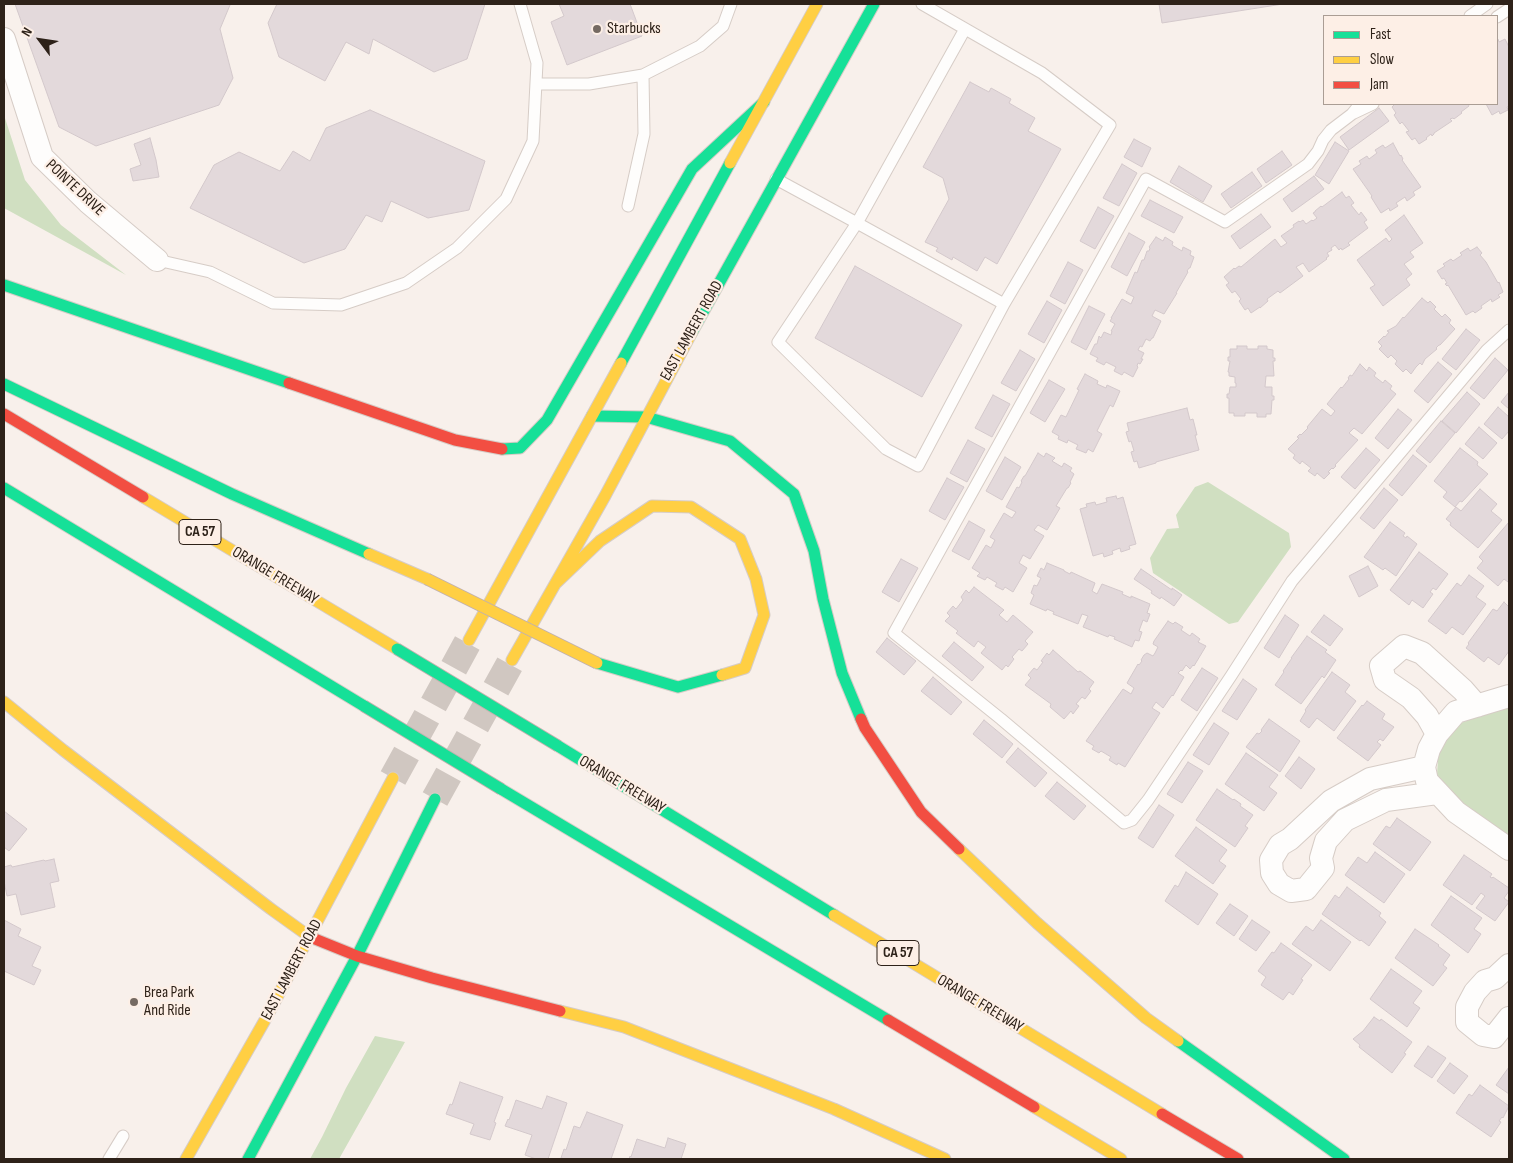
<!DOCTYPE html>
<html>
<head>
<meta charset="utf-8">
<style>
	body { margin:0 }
	#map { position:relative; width:1513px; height:1163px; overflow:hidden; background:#f8f0eb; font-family:"Sofia Sans Condensed",sans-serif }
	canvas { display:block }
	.frame { position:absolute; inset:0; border:5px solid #2e2219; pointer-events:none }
	.legend { position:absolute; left:1323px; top:15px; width:175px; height:90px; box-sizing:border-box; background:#fdefe6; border:1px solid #aa9d94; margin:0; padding:6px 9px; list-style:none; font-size:15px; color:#2e2219 }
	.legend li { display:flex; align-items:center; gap:10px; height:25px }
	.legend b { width:25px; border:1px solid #aa9d94 }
	.north { position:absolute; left:15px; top:15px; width:50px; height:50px; -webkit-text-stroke:4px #fdefe6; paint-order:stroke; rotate:301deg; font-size:14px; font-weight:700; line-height:20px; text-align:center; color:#2e2219 }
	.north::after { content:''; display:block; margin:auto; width:18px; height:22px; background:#2e2219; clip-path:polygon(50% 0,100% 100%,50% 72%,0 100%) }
</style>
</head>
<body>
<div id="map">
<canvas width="1513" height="1163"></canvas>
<div class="frame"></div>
<ul class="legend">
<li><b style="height:6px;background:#16e098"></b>Fast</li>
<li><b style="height:6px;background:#ffcf43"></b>Slow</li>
<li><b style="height:6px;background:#f24e42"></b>Jam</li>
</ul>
<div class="north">N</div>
</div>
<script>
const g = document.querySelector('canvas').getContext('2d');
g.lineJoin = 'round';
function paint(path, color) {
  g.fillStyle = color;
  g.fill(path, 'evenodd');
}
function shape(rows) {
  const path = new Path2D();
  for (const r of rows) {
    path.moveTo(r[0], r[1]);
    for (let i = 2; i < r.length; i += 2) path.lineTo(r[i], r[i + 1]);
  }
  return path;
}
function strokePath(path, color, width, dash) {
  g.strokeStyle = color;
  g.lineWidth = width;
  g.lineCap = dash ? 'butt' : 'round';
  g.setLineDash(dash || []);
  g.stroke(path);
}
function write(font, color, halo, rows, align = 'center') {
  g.font = font + ' "Sofia Sans Condensed",sans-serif';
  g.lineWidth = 4.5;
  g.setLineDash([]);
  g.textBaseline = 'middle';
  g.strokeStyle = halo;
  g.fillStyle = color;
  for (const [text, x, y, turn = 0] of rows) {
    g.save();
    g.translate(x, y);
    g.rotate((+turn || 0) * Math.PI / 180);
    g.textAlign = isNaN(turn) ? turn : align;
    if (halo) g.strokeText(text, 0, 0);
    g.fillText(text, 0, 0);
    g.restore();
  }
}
paint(shape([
	[4,115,25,180,61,225,126,275,4,208],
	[1208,482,1289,533,1291,547,1238,622,1229,624,1153,573,1150,558,1167,529,1179,528,1176,515,1195,487],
	[1509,707,1509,838,1448,793,1437,774,1439,745,1453,726,1487,713],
	[375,1036,405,1042,339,1159,310,1159,322,1137,346,1088]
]), '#d0dfc1');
const building = shape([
	[15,4,229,4,230,5,220,29,233,78,219,105,96,146,59,127,15,4],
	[277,4,485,4,467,59,434,72,373,39,369,54,346,42,325,81,279,57,268,23,277,4],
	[559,4,630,4,642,36,567,65,551,22,564,16,559,4],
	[1159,4,1283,4,1162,23,1159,4],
	[1497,39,1498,39,1499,42,1505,39,1509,47,1509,106,1507,107,1508,110,1500,114,1499,111,1492,115,1486,104,1497,104,1497,39],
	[970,82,989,92,991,88,1011,99,1009,103,1035,118,1028,131,1061,149,997,264,985,257,977,271,953,257,952,260,936,251,938,248,925,242,949,199,943,178,923,167,970,82],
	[1395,104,1468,104,1469,106,1461,112,1462,113,1454,119,1453,118,1450,119,1452,121,1434,133,1434,134,1432,136,1431,134,1426,138,1427,139,1419,144,1415,138,1412,140,1406,132,1409,131,1402,122,1400,124,1394,115,1396,113,1392,107,1395,104],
	[1379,108,1389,121,1349,150,1340,137,1379,108],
	[370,110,485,161,469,210,428,218,391,201,382,222,366,215,345,249,304,263,190,208,214,165,239,152,280,171,293,151,310,161,326,128,370,110],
	[150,138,156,160,159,177,133,181,130,169,141,165,134,144,150,138],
	[1134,139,1151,148,1142,167,1124,157,1134,139],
	[1335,142,1349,151,1329,184,1315,175,1335,142],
	[1393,143,1400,156,1401,155,1403,159,1402,160,1421,187,1413,192,1415,195,1407,201,1405,197,1396,203,1398,206,1390,211,1389,208,1381,213,1371,197,1372,196,1353,169,1361,164,1359,161,1367,156,1369,159,1377,153,1375,150,1383,145,1385,148,1393,143],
	[1282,151,1292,165,1266,183,1257,169,1282,151],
	[1122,164,1137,173,1119,206,1103,198,1122,164],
	[1179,166,1212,186,1203,202,1170,182,1179,166],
	[1252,172,1262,186,1231,208,1221,194,1252,172],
	[1314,176,1324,189,1292,212,1283,199,1314,176],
	[1342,192,1346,198,1349,196,1354,203,1351,205,1359,215,1361,212,1367,220,1364,222,1368,228,1348,243,1350,245,1342,250,1341,248,1339,250,1335,245,1331,248,1332,250,1327,253,1329,256,1326,258,1327,259,1309,272,1303,263,1296,267,1303,276,1280,293,1278,291,1267,299,1268,301,1260,308,1260,307,1251,313,1248,308,1245,310,1239,301,1241,299,1235,291,1232,293,1226,285,1229,283,1224,277,1234,268,1235,269,1239,266,1241,267,1275,239,1281,247,1287,243,1281,236,1294,227,1293,225,1299,221,1300,222,1303,220,1306,224,1312,220,1313,221,1317,218,1313,213,1315,212,1315,211,1321,206,1322,207,1342,192],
	[1150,200,1183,217,1174,233,1141,216,1150,200],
	[1098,207,1114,216,1095,249,1080,241,1098,207],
	[1261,214,1271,227,1240,249,1231,236,1261,214],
	[1404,215,1423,243,1410,252,1414,257,1404,264,1412,274,1406,279,1410,285,1383,306,1370,288,1375,285,1357,260,1386,238,1389,242,1392,239,1385,230,1404,215],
	[1129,233,1145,242,1127,276,1111,267,1129,233],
	[1156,237,1163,241,1165,237,1173,242,1172,245,1182,251,1183,247,1191,251,1190,255,1194,257,1190,268,1189,268,1187,271,1188,272,1176,293,1177,293,1164,314,1155,310,1152,316,1161,321,1153,338,1152,338,1150,341,1146,339,1142,347,1140,346,1138,350,1144,353,1141,359,1143,359,1140,364,1138,363,1137,366,1138,367,1133,377,1124,372,1122,375,1114,371,1116,367,1106,362,1104,365,1096,361,1098,358,1090,354,1095,344,1097,344,1099,336,1101,338,1104,332,1111,335,1112,331,1111,331,1115,324,1110,321,1112,318,1111,318,1122,299,1131,304,1134,297,1126,293,1135,272,1137,273,1142,260,1144,260,1147,251,1149,251,1150,248,1149,247,1156,237],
	[1477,247,1482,253,1480,255,1486,262,1498,283,1499,282,1503,292,1498,295,1500,297,1492,302,1491,299,1481,306,1482,308,1475,313,1473,311,1466,315,1448,285,1447,286,1445,284,1447,283,1444,278,1442,279,1437,271,1445,266,1443,264,1451,259,1453,261,1462,255,1460,253,1468,248,1470,251,1477,247],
	[1068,262,1083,270,1065,304,1050,296,1068,262],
	[855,266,962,325,922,397,815,338,855,266],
	[1422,298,1428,303,1430,301,1436,307,1434,309,1442,317,1445,314,1451,320,1449,323,1455,329,1440,345,1439,345,1436,348,1437,349,1425,359,1422,365,1420,363,1416,367,1411,374,1406,369,1403,372,1395,364,1397,361,1391,355,1388,358,1379,349,1382,346,1378,342,1384,336,1385,337,1389,332,1387,331,1396,326,1403,317,1404,318,1422,298],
	[1047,301,1062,310,1044,343,1028,334,1047,301],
	[1089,306,1105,314,1086,350,1071,342,1089,306],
	[1466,329,1480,340,1456,370,1442,359,1466,329],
	[1237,346,1247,346,1247,349,1258,349,1258,346,1267,346,1267,349,1273,350,1273,358,1275,358,1275,361,1273,361,1274,376,1266,376,1265,387,1272,387,1272,396,1274,396,1274,400,1272,400,1271,414,1266,414,1266,417,1257,417,1257,413,1245,413,1245,416,1234,416,1234,413,1229,413,1229,398,1227,398,1227,394,1229,394,1230,387,1236,387,1236,383,1235,383,1235,377,1229,376,1229,372,1228,372,1230,361,1228,361,1228,357,1230,357,1230,349,1237,349,1237,346],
	[1020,350,1035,359,1016,391,1001,383,1020,350],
	[1495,358,1508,370,1484,399,1470,388,1495,358],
	[1438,362,1452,374,1428,403,1414,391,1438,362],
	[1360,364,1367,371,1369,367,1376,373,1374,376,1383,383,1385,380,1392,386,1390,389,1396,394,1362,434,1354,428,1349,433,1358,440,1335,465,1336,466,1333,469,1332,468,1328,472,1330,473,1324,479,1317,473,1315,476,1308,471,1311,468,1302,461,1300,464,1293,458,1295,455,1288,449,1299,438,1297,437,1300,434,1301,435,1308,428,1307,427,1322,409,1331,416,1335,411,1327,404,1341,387,1342,388,1349,379,1348,378,1350,375,1352,376,1360,364],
	[1085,374,1098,381,1097,384,1106,388,1107,385,1120,391,1113,407,1110,405,1097,431,1102,434,1093,452,1088,449,1086,453,1076,449,1078,445,1068,440,1067,443,1058,439,1059,436,1052,432,1061,415,1066,417,1079,390,1077,389,1085,374],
	[1049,380,1065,389,1045,422,1030,413,1049,380],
	[1467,392,1480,404,1456,433,1442,421,1467,392],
	[1509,392,1509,409,1501,402,1509,392],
	[993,395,1010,404,992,437,975,428,993,395],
	[1498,407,1509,417,1509,431,1502,439,1484,424,1498,407],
	[1187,408,1190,420,1193,419,1197,435,1195,435,1199,450,1156,462,1156,463,1139,468,1137,461,1134,462,1131,452,1134,451,1131,441,1129,442,1126,432,1129,431,1127,423,1187,408],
	[1398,409,1412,420,1388,449,1375,438,1398,409],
	[1441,421,1455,433,1430,463,1416,451,1441,421],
	[1479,427,1497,443,1483,459,1465,444,1479,427],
	[968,440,985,449,967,482,950,473,968,440],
	[1366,448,1380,460,1355,489,1341,477,1366,448],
	[1460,448,1478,462,1477,465,1488,474,1462,502,1460,501,1455,507,1443,497,1447,492,1434,481,1460,448],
	[1038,453,1044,457,1046,453,1055,458,1052,461,1062,467,1064,463,1072,468,1070,471,1074,474,1070,482,1071,483,1068,488,1067,488,1056,506,1060,508,1047,530,1038,525,1034,530,1044,536,1030,559,1023,555,1019,563,1027,568,1013,592,1005,587,1003,590,995,586,997,583,987,577,985,580,977,576,980,573,972,568,986,545,991,548,995,540,990,537,1004,513,1012,518,1016,512,1006,507,1017,487,1019,488,1022,482,1021,481,1024,476,1025,476,1038,453],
	[1413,455,1427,466,1402,496,1389,485,1413,455],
	[1005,457,1021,467,1002,500,986,491,1005,457],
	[947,478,964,487,945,520,929,511,947,478],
	[1384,488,1398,500,1374,529,1360,518,1384,488],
	[1480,489,1497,504,1491,511,1502,520,1478,548,1450,525,1451,523,1446,519,1456,507,1461,511,1480,489],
	[1116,496,1117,499,1123,497,1136,544,1129,546,1130,549,1121,552,1120,548,1112,551,1113,554,1104,557,1103,553,1093,556,1080,509,1087,507,1086,504,1095,502,1096,505,1107,502,1106,498,1116,496],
	[969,521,985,530,969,560,952,551,969,521],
	[1390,522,1405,533,1403,536,1406,538,1407,536,1417,544,1396,576,1385,568,1383,570,1364,557,1390,522],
	[1509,522,1509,580,1508,582,1504,579,1498,586,1477,568,1483,561,1479,557,1509,522],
	[1419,552,1448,574,1436,590,1433,588,1430,592,1433,594,1423,608,1412,600,1409,605,1390,590,1419,552],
	[901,559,918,568,899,602,882,592,901,559],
	[1047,563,1064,570,1064,571,1070,574,1071,572,1095,583,1092,591,1097,594,1102,584,1123,592,1122,594,1131,598,1131,596,1150,604,1147,613,1150,614,1147,622,1143,620,1139,631,1142,632,1139,641,1135,640,1132,647,1114,639,1115,637,1109,635,1108,637,1083,627,1088,616,1082,614,1078,624,1053,614,1054,612,1047,609,1046,611,1030,604,1034,595,1031,593,1034,585,1037,586,1041,578,1037,576,1041,568,1044,570,1047,563],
	[1368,566,1378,586,1359,597,1349,576,1368,566],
	[1141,569,1172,590,1172,588,1182,595,1174,606,1161,597,1160,599,1151,593,1152,591,1134,579,1141,569],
	[1469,575,1484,586,1476,597,1486,604,1463,635,1452,627,1446,634,1428,621,1457,583,1461,586,1469,575],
	[974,587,1004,610,999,615,1007,622,1013,615,1033,632,1025,641,1028,644,1022,651,1019,649,1012,657,1014,659,1008,667,1006,665,1002,670,981,653,986,647,978,641,974,647,956,633,958,631,945,621,950,616,947,613,953,606,956,609,963,600,961,597,966,590,969,593,974,587],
	[1504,602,1509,607,1509,651,1499,665,1488,657,1484,662,1466,648,1469,644,1468,643,1493,609,1497,611,1504,602],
	[1285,615,1299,625,1279,658,1264,648,1285,615],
	[1324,615,1343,629,1330,646,1311,632,1324,615],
	[1168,621,1173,624,1175,622,1183,627,1181,630,1190,636,1192,633,1200,639,1198,642,1206,646,1194,666,1193,665,1190,669,1186,665,1182,671,1181,670,1178,673,1184,677,1173,696,1172,695,1163,708,1156,702,1152,708,1160,713,1125,767,1118,763,1117,765,1109,760,1111,757,1101,751,1099,753,1092,749,1094,746,1086,741,1123,689,1131,694,1134,688,1127,683,1138,664,1139,665,1142,661,1141,660,1144,655,1147,653,1153,656,1155,653,1158,647,1153,644,1154,641,1168,621],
	[1307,636,1327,650,1325,652,1336,660,1324,678,1322,676,1301,704,1275,685,1284,672,1283,671,1292,658,1291,658,1307,636],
	[887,638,916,661,904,675,876,652,887,638],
	[954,642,984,667,972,681,942,656,954,642],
	[1053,650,1078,672,1080,671,1094,682,1089,689,1091,691,1085,699,1082,697,1076,704,1079,706,1073,714,1071,711,1064,719,1050,707,1051,704,1025,685,1031,678,1028,675,1034,668,1037,670,1043,662,1041,661,1047,653,1049,655,1053,650],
	[1202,668,1218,678,1197,711,1181,700,1202,668],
	[1332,672,1350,685,1345,692,1356,701,1334,731,1317,718,1309,728,1300,721,1306,711,1305,710,1332,672],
	[933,677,962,702,951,715,921,691,933,677],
	[1243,679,1257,689,1237,720,1222,711,1243,679],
	[1367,701,1385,714,1382,719,1394,727,1383,741,1380,739,1377,742,1381,745,1368,761,1337,738,1362,705,1363,706,1367,701],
	[1269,719,1300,741,1280,772,1246,747,1257,733,1259,734,1262,731,1261,730,1269,719],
	[984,720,1013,744,1002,758,973,734,984,720],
	[1214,723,1229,733,1209,765,1193,755,1214,723],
	[1018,748,1047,773,1035,787,1006,762,1018,748],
	[1246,753,1278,775,1269,787,1277,793,1264,811,1225,784,1246,753],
	[1299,757,1315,769,1301,789,1285,776,1299,757],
	[1188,762,1203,771,1182,803,1167,794,1188,762],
	[1057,782,1086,806,1074,820,1045,796,1057,782],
	[1217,789,1233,800,1234,799,1241,804,1240,806,1253,815,1245,826,1248,828,1235,847,1196,820,1217,789],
	[1159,805,1174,815,1153,848,1138,838,1159,805],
	[4,811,27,829,9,851,4,847,4,811],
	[1397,818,1431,842,1410,871,1373,844,1386,826,1390,828,1397,818],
	[1196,827,1227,850,1219,861,1226,866,1213,884,1175,856,1196,827],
	[1375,852,1405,874,1384,903,1345,875,1358,857,1367,863,1375,852],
	[1464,855,1492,874,1490,877,1492,878,1493,877,1509,888,1509,891,1504,898,1509,902,1495,921,1476,908,1485,896,1481,893,1472,905,1443,885,1464,855],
	[54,859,59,881,50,883,55,907,21,915,16,894,7,896,4,881,4,867,11,865,12,867,44,860,45,861,54,859],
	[1186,872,1218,894,1198,925,1165,901,1175,885,1178,887,1186,872],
	[1347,887,1381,913,1379,916,1386,922,1369,946,1361,940,1360,941,1322,914,1335,895,1339,898,1347,887],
	[1451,896,1482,918,1474,929,1481,934,1468,953,1431,925,1451,896],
	[1230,904,1248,916,1234,936,1216,923,1230,904],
	[4,920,21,929,18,936,41,947,32,966,41,970,34,985,4,971,4,920],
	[1252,920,1270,932,1256,951,1239,939,1252,920],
	[1321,920,1351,942,1330,971,1292,944,1306,926,1313,931,1321,920],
	[1415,929,1439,945,1438,946,1450,955,1443,965,1447,968,1433,986,1395,958,1415,929],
	[1281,943,1312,965,1301,979,1303,980,1293,995,1289,992,1283,1000,1261,985,1266,977,1258,971,1272,952,1274,953,1281,943],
	[1391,969,1422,991,1413,1003,1420,1008,1407,1027,1370,999,1391,969],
	[1374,1017,1380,1021,1381,1019,1412,1042,1404,1053,1406,1054,1392,1073,1359,1047,1360,1045,1353,1039,1363,1031,1374,1017],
	[1428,1046,1446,1058,1432,1078,1414,1066,1428,1046],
	[1450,1063,1468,1076,1454,1094,1437,1081,1450,1063],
	[1509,1067,1509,1094,1496,1085,1509,1067],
	[460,1082,503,1097,494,1122,496,1123,490,1140,470,1134,474,1124,446,1114,450,1104,452,1105,460,1082],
	[1480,1085,1509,1106,1503,1118,1502,1117,1499,1121,1501,1122,1491,1137,1456,1113,1469,1094,1472,1096,1480,1085],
	[547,1096,567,1103,548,1159,536,1159,525,1155,532,1135,505,1126,508,1119,509,1120,516,1100,542,1109,547,1096],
	[587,1112,623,1125,611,1159,565,1159,561,1158,564,1149,566,1150,574,1126,580,1128,587,1112],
	[668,1138,686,1144,681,1159,629,1159,630,1156,631,1157,637,1139,665,1148,668,1138]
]);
paint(building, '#e3d9db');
strokePath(building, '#d3c8cb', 1);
strokePath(shape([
	[393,778,469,640],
	[435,799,512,660]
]), '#d0c7c1', 28, [28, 14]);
const lane = shape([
	[922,4,1042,73,1110,125,1004,304],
	[1470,16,1487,4],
	[1497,17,1509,9],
	[643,75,700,46,723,26,731,4],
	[536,84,589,84,643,75,644,134,628,206],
	[1360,104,1352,114,1331,130,1323,140,1318,151,1308,164,1225,222,1146,179,894,633,1001,719,1124,823,1132,820,1148,800,1231,676,1292,581,1487,350,1509,330],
	[1354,113,1373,104],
	[776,179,857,223,1004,304,918,466,886,449,778,342,857,223,965,29],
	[157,260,210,272,273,303,341,305,406,283,457,248,506,199,533,141,537,63,520,4],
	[109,1159,123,1136]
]);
const street = shape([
	[4,39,42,157,88,202,157,260],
	[1509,696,1456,712,1437,734,1429,749,1424,767,1427,781,1456,812,1509,849],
	[1437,734,1427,716,1411,698,1385,680,1381,666,1404,646,1422,653,1463,690,1477,706],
	[1424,767,1370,779,1331,801,1290,839,1280,845,1271,860,1272,873,1279,884,1291,891,1306,889,1323,868,1321,858,1326,841,1345,820,1386,800,1437,793],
	[1509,965,1495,978,1485,981,1475,992,1467,1007,1467,1022,1483,1035,1494,1037,1509,1018]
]);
const fast = shape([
	[4,285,289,383],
	[692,332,874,4],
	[621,363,730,163],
	[4,384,232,494,369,554],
	[592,416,646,417,730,441,794,494,814,551,823,599,842,673,861,719],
	[502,449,520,448,547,420,692,169,764,102],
	[4,488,364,706],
	[597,663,678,687,722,675],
	[558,746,834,915],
	[501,789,888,1020],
	[1178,1041,1344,1159],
	[248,1159,357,956,435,799]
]);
const slow = shape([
	[730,163,817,4],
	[143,497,397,649],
	[369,554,427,579],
	[555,584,600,541,652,506,691,507,740,539,756,579,764,615,745,668,722,675],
	[469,640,621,363],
	[512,660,605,496,692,332],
	[4,702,63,750,271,909,310,937],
	[959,849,1037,923,1146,1018,1178,1041],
	[834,915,1162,1114],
	[560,1011,624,1027,834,1109,945,1159],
	[1034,1107,1121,1159],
	[186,1159,265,1020,393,778]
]);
const jam = shape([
	[289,383,455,440,502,449],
	[4,414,143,497],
	[861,719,865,728,921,812,959,849],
	[310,937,357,956,432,978,560,1011],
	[888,1020,1034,1107],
	[1162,1114,1238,1159]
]);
strokePath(lane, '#d6ccc6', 13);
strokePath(street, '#d6ccc6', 24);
strokePath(fast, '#d6ccc6', 13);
strokePath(slow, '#d6ccc6', 13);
strokePath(jam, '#d6ccc6', 13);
strokePath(lane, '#fefdfc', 11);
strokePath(street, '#fefdfc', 22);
strokePath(fast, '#16e098', 11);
strokePath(slow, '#ffcf43', 11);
strokePath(jam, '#f24e42', 11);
const fastBridge = shape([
	[397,649,558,746],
	[364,706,501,789]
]);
const slowBridge = shape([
	[427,579,597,663]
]);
strokePath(fastBridge, '#c2b1ae', 13, []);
strokePath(slowBridge, '#c2b1ae', 13, []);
strokePath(fastBridge, '#16e098', 11);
strokePath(slowBridge, '#ffcf43', 11);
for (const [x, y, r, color] of [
	[597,29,5,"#756a62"],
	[134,1002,5,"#756a62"]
]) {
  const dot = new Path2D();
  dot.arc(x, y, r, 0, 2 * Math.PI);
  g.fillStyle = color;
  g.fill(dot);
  strokePath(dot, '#fdefe6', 2);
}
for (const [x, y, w] of [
	[200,532,42],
	[898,953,42]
]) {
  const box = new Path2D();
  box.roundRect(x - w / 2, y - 12.5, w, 25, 4);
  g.fillStyle = '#fdefe6';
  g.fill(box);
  strokePath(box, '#2e2219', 1);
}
write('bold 15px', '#2e2219', null, [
	["CA 57",200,532],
	["CA 57",898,953]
]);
write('16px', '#2e2219', '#fdefe6', [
	["Starbucks",607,29],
	["Brea Park",144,993],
	["And Ride",144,1011]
], 'left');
write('16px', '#2e2219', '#fdefe6', [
	["POINTE DRIVE",75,188,43],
	["EAST LAMBERT ROAD",692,331,-61],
	["ORANGE FREEWAY",275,576,31],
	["ORANGE FREEWAY",622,785,31],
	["EAST LAMBERT ROAD",292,970,-62],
	["ORANGE FREEWAY",980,1004,31]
]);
</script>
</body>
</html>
